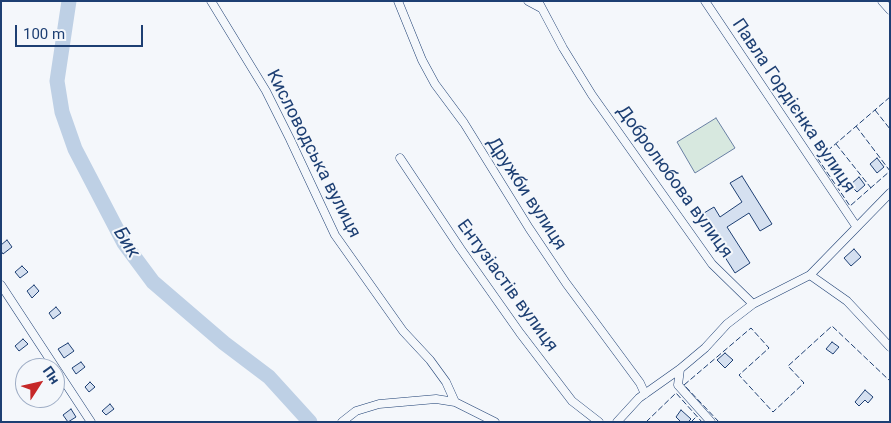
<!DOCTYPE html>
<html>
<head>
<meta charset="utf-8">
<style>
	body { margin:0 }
	#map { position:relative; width:891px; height:423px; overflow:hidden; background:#f4f7fb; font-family:Roboto,sans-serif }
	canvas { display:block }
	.frame { position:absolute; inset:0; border:2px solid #1d3f73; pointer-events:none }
	.north { position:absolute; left:15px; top:358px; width:50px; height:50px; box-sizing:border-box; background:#f4f7fb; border:1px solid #9eadc5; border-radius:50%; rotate:55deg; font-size:14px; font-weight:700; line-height:20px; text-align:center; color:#1d3f73 }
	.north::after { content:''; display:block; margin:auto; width:18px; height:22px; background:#c62828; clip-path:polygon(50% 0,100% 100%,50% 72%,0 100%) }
	.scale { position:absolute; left:15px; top:25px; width:128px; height:22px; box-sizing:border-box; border:2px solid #1d3f73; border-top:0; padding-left:6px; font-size:15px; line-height:18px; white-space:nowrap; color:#1d3f73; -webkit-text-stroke:4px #f4f7fb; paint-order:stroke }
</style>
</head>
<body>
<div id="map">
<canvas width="891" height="423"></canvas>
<div class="frame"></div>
<div class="north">Пн</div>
<div class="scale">100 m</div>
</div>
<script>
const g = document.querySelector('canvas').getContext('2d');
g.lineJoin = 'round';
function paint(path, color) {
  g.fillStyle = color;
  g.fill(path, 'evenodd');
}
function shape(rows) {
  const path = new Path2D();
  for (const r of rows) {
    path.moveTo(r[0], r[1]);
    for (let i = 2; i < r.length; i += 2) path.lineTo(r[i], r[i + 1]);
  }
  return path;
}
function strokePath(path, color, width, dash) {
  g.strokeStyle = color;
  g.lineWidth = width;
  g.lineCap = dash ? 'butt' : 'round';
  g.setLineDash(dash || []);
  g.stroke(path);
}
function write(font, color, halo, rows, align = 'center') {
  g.font = font + ' Roboto,sans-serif';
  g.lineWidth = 4;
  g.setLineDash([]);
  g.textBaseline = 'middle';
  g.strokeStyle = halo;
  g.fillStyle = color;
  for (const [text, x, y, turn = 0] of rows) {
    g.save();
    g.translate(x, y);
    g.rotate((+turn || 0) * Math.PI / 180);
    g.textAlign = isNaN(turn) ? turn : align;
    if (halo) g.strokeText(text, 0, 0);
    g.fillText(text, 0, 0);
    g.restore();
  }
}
const green = shape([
	[716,118,735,148,695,173,677,142,716,118]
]);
paint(green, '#d7e8df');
strokePath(green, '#687fa3', 1);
strokePath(shape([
	[69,1,57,81,62,112,75,149,124,243,153,282,224,343,269,377,310,422]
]), '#bed0e5', 15);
const building = shape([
	[877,158,884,167,877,173,870,164,877,158],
	[742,176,772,224,760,231,749,213,727,227,750,263,735,273,699,216,714,207,720,217,742,202,730,183,742,176],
	[859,177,865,185,857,192,850,185,859,177],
	[7,240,12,247,3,254,1,251,1,245,7,240],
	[854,249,861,257,851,266,844,258,854,249],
	[22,266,28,272,20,278,15,272,22,266],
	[34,285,39,291,32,298,27,291,34,285],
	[56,307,61,313,53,319,49,313,56,307],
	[23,339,28,344,19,351,15,346,23,339],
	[832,342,839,347,833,354,826,349,832,342],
	[68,343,74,351,64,358,58,349,68,343],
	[725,353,733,360,725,368,717,360,725,353],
	[81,362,85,367,76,374,72,368,81,362],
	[90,382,95,387,89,392,85,387,90,382],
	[55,386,61,395,54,400,52,398,55,398,55,386],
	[865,390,873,397,868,403,865,400,859,406,855,402,865,390],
	[110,404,114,409,106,415,102,411,110,404],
	[71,409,76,417,68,422,63,415,71,409],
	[681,410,691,419,688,422,681,422,676,417,681,410]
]);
paint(building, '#d5e0f0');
strokePath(building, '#1d3f73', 1);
const street = shape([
	[211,1,266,91,290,139,335,235,403,331,430,360,446,382,455,402,495,422],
	[398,1,422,60,435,84,464,123,529,228,566,283,640,383,645,394],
	[528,1,541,8],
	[538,1,563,48,592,95,712,264,753,304,810,275,847,301,890,347],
	[705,1,856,226],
	[882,1,890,10],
	[400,158,460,248,520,333,572,401,599,422],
	[810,275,890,193],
	[1,285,91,422],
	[680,369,678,385,711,422],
	[342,422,356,411,379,404,436,399,455,402],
	[617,422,639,398,680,369,705,348,727,324,753,304]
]);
strokePath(street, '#1d3f73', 9);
strokePath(street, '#f4f7fb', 8);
strokePath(shape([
	[890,97,818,159,850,206,890,171],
	[875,110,890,129],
	[856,126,890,171],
	[836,144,871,188],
	[646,422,676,393,702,422],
	[691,422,697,416],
	[719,422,684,385,751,328,769,348,739,375,773,412,804,383,788,366,832,326,890,381]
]), '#1d3f73', 1, [6, 2.5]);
write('18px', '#1d3f73', '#f4f7fb', [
	["Павла Гордієнка вулиця",793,106,56],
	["Кисловодська вулиця",313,154,63],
	["Добролюбова вулиця",674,182,54],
	["Дружби вулиця",526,194,57],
	["Ентузіастів вулиця",507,286,54]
]);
write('italic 19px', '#1d3f73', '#f4f7fb', [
	["Бик",126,243,58]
]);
</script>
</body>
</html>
